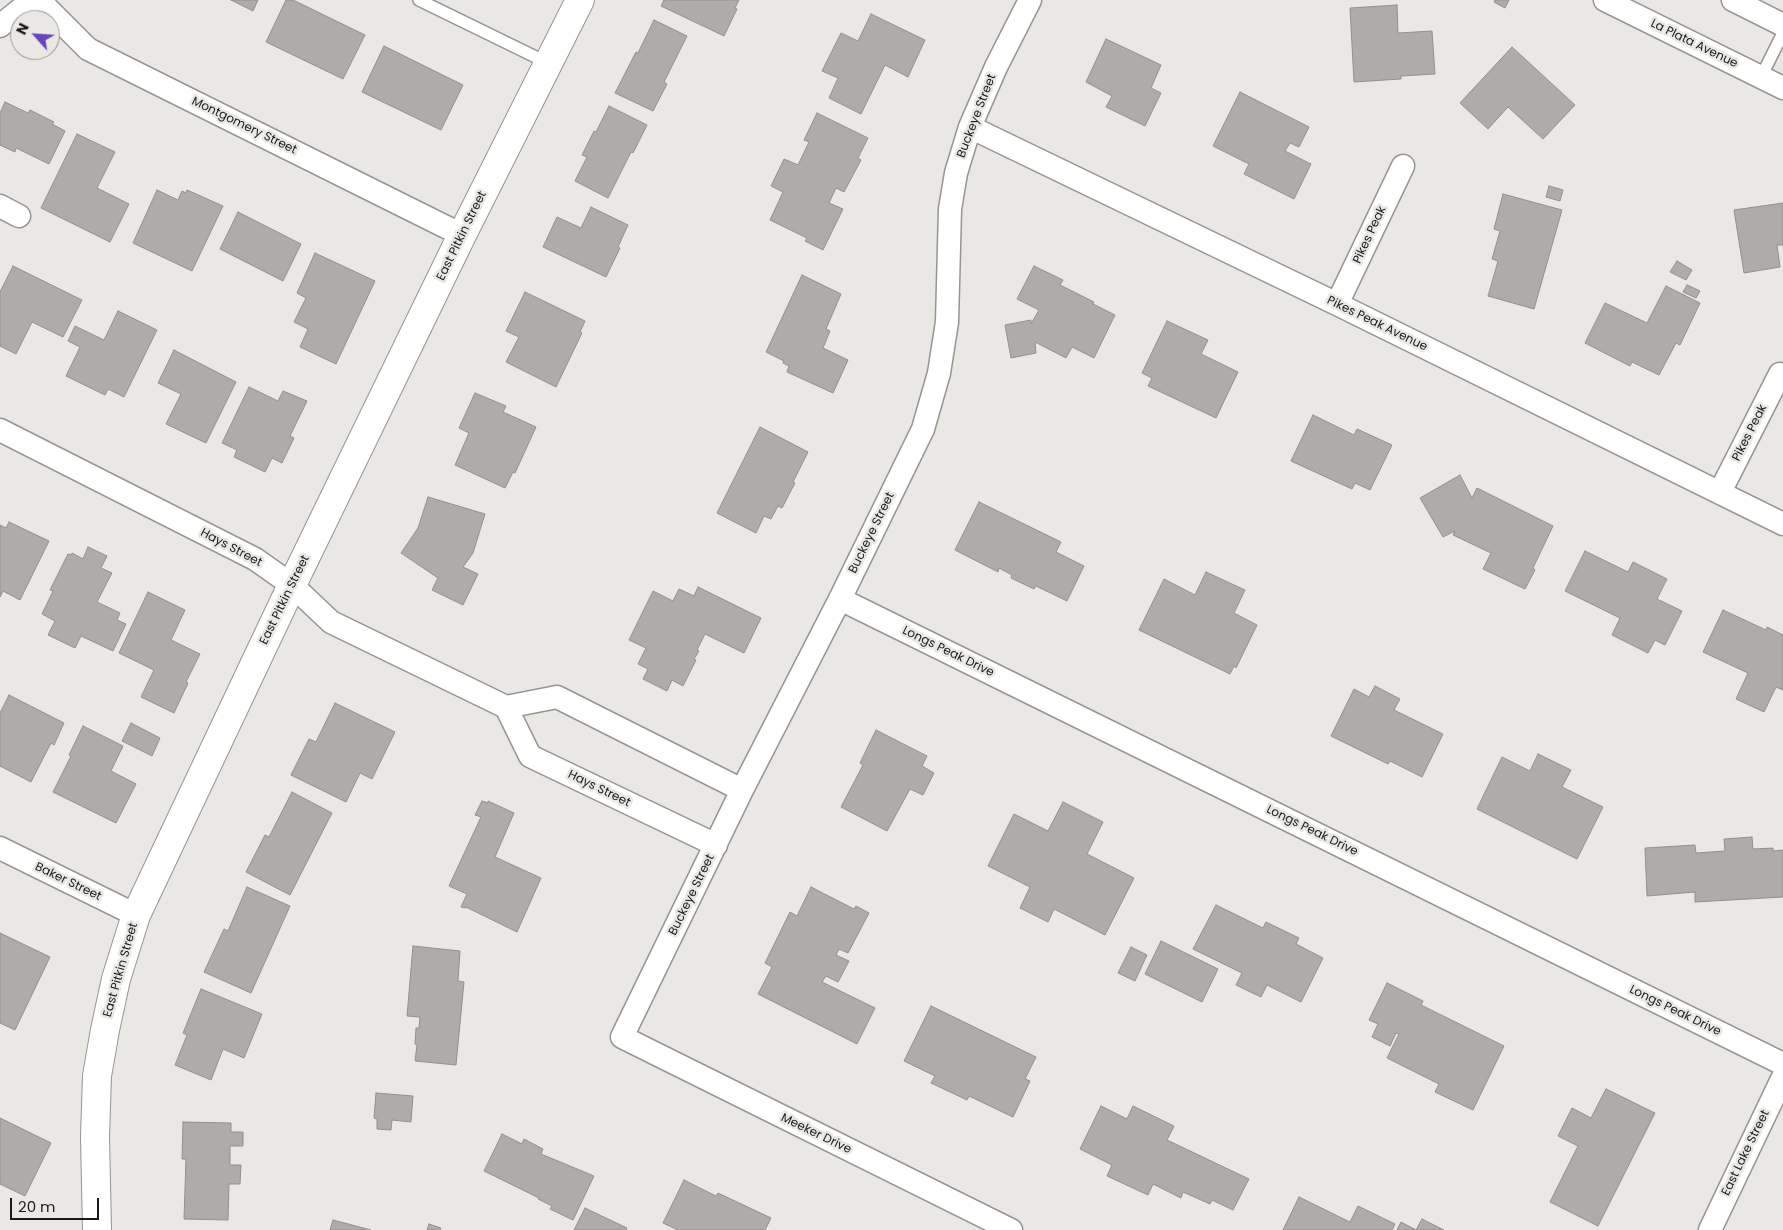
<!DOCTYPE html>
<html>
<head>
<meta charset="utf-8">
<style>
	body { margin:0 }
	#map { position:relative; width:1783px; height:1230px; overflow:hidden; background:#eae8e4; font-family:Poppins,sans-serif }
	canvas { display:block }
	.north { position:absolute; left:10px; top:10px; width:50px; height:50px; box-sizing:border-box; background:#eae8e4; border:1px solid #969592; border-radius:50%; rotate:296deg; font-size:14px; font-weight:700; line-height:20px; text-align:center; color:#191917 }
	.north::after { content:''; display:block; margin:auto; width:18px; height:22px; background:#6a44bc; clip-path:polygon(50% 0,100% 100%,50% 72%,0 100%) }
	.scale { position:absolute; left:10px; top:1198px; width:89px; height:22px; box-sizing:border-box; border:2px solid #191917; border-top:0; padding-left:6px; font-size:15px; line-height:18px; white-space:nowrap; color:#191917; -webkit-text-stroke:4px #eae8e4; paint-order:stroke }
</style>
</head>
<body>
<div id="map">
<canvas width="1783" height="1230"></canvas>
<div class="north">N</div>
<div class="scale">20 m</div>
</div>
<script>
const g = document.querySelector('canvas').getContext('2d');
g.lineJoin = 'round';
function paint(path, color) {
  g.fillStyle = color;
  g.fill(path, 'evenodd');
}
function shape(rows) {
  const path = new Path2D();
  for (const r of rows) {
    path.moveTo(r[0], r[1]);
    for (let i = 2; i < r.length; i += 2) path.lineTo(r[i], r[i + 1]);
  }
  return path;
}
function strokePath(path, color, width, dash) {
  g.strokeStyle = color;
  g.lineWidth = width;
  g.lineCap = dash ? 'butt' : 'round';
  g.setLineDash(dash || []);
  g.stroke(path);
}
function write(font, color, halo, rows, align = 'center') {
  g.font = font + ' Poppins,sans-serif';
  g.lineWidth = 5;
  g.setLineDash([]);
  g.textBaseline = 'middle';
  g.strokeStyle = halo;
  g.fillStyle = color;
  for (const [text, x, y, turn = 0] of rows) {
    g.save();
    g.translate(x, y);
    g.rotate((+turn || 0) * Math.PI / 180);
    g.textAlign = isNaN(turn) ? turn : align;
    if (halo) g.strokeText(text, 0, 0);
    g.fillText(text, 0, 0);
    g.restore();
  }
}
const building = shape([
	[231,0,258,0,253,11,231,0],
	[286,0,293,0,365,35,343,79,266,42,286,0],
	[664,0,739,0,735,8,737,9,724,36,661,6,664,0],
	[1495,0,1509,0,1505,8,1494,2,1495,0],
	[1397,5,1398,33,1432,31,1435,74,1401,76,1401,79,1354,82,1350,8,1397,5],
	[871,14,925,40,908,77,885,65,861,114,829,98,838,78,822,71,841,33,858,41,871,14],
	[654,20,687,36,664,82,667,84,653,111,615,93,636,52,638,53,654,20],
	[1106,39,1161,65,1151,88,1161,93,1145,126,1106,107,1112,96,1086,82,1106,39],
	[384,46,463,85,441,130,362,92,384,46],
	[1512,47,1575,105,1543,139,1508,107,1488,129,1460,103,1512,47],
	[1240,92,1309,127,1299,147,1290,143,1285,151,1311,164,1294,199,1244,174,1249,164,1213,146,1240,92],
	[5,102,28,113,30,110,54,122,52,124,65,131,49,164,16,148,15,152,0,145,0,113,5,102],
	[609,106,647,125,633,153,631,152,608,198,575,181,587,157,582,155,594,131,596,132,609,106],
	[817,113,868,138,858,158,861,160,844,192,836,188,829,203,843,209,823,250,805,241,807,238,770,220,783,192,771,186,784,159,798,165,809,142,804,140,817,113],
	[77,134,115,152,97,188,129,204,110,242,41,208,77,134],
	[1549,186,1563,190,1560,201,1546,197,1549,186],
	[157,190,178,200,182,191,186,193,187,190,223,206,192,271,133,243,157,190],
	[1503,194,1562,210,1534,309,1488,296,1498,261,1492,259,1500,231,1494,229,1503,194],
	[1783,203,1783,245,1777,245,1780,267,1744,273,1734,210,1783,203],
	[591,207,628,225,618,247,620,248,606,277,543,247,557,217,581,228,591,207],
	[238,212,301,244,283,281,220,249,238,212],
	[315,253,375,281,336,364,300,347,308,329,294,322,306,298,297,293,315,253],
	[1677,261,1692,270,1686,280,1670,272,1677,261],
	[13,266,82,300,63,337,32,322,16,354,0,346,0,292,13,266],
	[1034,266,1063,280,1060,285,1094,302,1093,304,1115,315,1094,358,1072,347,1066,358,1035,342,1036,353,1011,358,1005,325,1031,320,1031,324,1039,310,1017,299,1034,266],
	[802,275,841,294,826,329,830,331,823,348,848,360,833,393,787,372,789,366,783,363,784,361,766,352,802,275],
	[1687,285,1700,291,1696,298,1683,292,1687,285],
	[1666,286,1700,303,1680,345,1676,343,1659,375,1632,362,1630,366,1585,343,1605,303,1647,323,1666,286],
	[525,292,585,321,580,332,582,333,556,387,506,362,519,337,506,331,525,292],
	[118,311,157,330,124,397,108,389,105,395,66,376,80,347,68,341,75,326,104,340,118,311],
	[1167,321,1208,340,1201,354,1238,372,1216,418,1148,386,1152,378,1142,373,1167,321],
	[174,350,236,382,206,443,166,424,181,394,158,383,174,350],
	[249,387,278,401,283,391,307,401,290,436,294,438,282,463,272,458,265,472,234,457,237,450,222,443,249,387],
	[475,393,506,406,503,412,536,427,515,473,513,472,505,488,455,465,469,433,459,428,475,393],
	[1313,415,1354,435,1357,429,1392,445,1370,490,1355,483,1352,489,1291,461,1313,415],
	[760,427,808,452,793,482,795,483,782,508,778,506,771,519,764,516,756,533,717,513,760,427],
	[1460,475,1472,498,1477,488,1553,526,1533,568,1535,570,1525,589,1483,569,1491,553,1453,535,1455,531,1443,537,1420,498,1460,475],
	[428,497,485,514,473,553,463,567,478,574,463,605,432,590,438,578,401,553,418,528,428,497],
	[979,502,1061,542,1056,552,1084,566,1067,601,1036,586,1034,589,1011,578,1012,575,999,568,998,572,955,550,979,502],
	[9,522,49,541,20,600,3,591,0,597,0,525,6,528,9,522],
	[88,547,107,556,101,568,112,573,97,602,120,613,117,620,126,624,113,651,81,636,75,648,48,635,55,621,42,614,53,591,50,590,68,554,71,555,72,553,83,559,88,547],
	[1585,551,1628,572,1633,562,1667,579,1657,599,1682,611,1665,645,1655,640,1648,653,1612,635,1620,618,1565,591,1585,551],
	[1206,572,1245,590,1234,613,1257,625,1236,668,1234,666,1230,674,1139,630,1164,579,1195,595,1206,572],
	[698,587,761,618,744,653,705,634,697,650,699,651,694,659,696,660,683,686,672,680,667,691,643,679,648,669,638,664,646,648,629,640,653,591,673,601,679,589,694,596,698,587],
	[148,592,185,610,171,640,200,654,186,682,188,683,174,713,141,697,154,670,119,653,148,592],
	[1723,610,1766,630,1767,627,1783,635,1783,690,1776,687,1764,712,1736,699,1748,673,1703,652,1723,610],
	[1375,686,1400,699,1394,710,1443,734,1422,777,1390,761,1388,764,1331,736,1354,689,1369,697,1375,686],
	[9,695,64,723,54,745,51,743,31,782,0,766,0,713,9,695],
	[335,703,395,732,372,779,360,773,346,802,291,775,309,739,316,742,335,703],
	[131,723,160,738,152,756,122,741,131,723],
	[83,726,123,746,111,771,136,784,116,823,53,792,71,756,69,755,83,726],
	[876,730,927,756,922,766,934,773,923,795,910,789,887,831,841,807,863,765,860,763,876,730],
	[1538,754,1571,770,1562,787,1603,807,1577,859,1477,809,1502,757,1530,771,1538,754],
	[292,792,332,813,290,895,246,872,265,835,269,837,292,792],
	[482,801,488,803,488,801,514,813,495,857,541,878,517,932,466,907,466,908,461,907,467,894,449,886,481,817,475,815,482,801],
	[1063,802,1103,822,1087,854,1134,878,1105,935,1054,909,1048,922,1020,908,1030,887,988,866,1014,814,1048,831,1063,802],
	[1752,837,1753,849,1773,848,1773,851,1783,850,1783,897,1695,902,1695,892,1647,896,1645,848,1695,845,1696,853,1725,851,1724,839,1752,837],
	[247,887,290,906,251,993,204,972,224,929,228,931,247,887],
	[811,887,854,909,856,906,869,913,848,953,839,949,836,955,849,961,838,982,826,976,822,982,875,1008,857,1044,758,994,772,967,765,963,790,912,797,916,811,887],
	[1216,905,1263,928,1266,922,1299,938,1296,944,1323,958,1301,1002,1267,985,1261,997,1236,985,1242,973,1193,949,1216,905],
	[0,933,50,957,15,1030,0,1023,0,933],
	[1161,941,1218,969,1202,1002,1145,974,1161,941],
	[413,946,460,951,458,981,464,982,456,1065,415,1061,417,1045,415,1044,416,1028,419,1028,420,1017,407,1016,413,946],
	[1131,947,1147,955,1135,981,1118,973,1131,947],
	[1387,983,1423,1001,1421,1005,1504,1046,1473,1110,1435,1092,1439,1084,1387,1058,1399,1034,1396,1033,1390,1046,1372,1037,1378,1024,1369,1020,1387,983],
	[201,989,262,1014,244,1058,223,1049,211,1080,175,1065,187,1035,183,1033,201,989],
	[931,1006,1036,1057,1025,1079,1030,1081,1013,1117,969,1096,967,1100,931,1083,935,1076,904,1061,931,1006],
	[1606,1089,1655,1113,1598,1226,1550,1202,1578,1146,1558,1136,1572,1108,1591,1118,1606,1089],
	[376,1093,413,1096,411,1122,392,1120,391,1130,377,1129,377,1119,374,1118,376,1093],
	[1101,1106,1127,1119,1133,1106,1174,1126,1167,1140,1249,1179,1233,1210,1212,1200,1210,1204,1183,1192,1181,1198,1153,1184,1148,1195,1107,1176,1112,1165,1080,1149,1101,1106],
	[0,1118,51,1143,25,1196,0,1184,0,1118],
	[183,1122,231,1123,231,1132,243,1132,243,1146,230,1146,230,1165,241,1165,240,1184,229,1184,228,1220,184,1219,186,1159,182,1159,183,1122],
	[502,1134,522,1144,524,1139,543,1149,541,1154,594,1176,573,1220,550,1209,552,1206,538,1199,539,1198,484,1171,502,1134],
	[684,1180,716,1196,718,1193,771,1218,765,1230,678,1230,663,1223,684,1180],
	[1299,1197,1350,1222,1358,1206,1395,1224,1392,1230,1283,1230,1299,1197],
	[585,1208,627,1228,626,1230,574,1230,585,1208],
	[1422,1219,1444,1230,1397,1230,1401,1222,1416,1230,1422,1219],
	[333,1220,371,1230,330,1230,333,1220],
	[429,1224,441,1228,440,1230,427,1230,429,1224]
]);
paint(building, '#aeaca8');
strokePath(building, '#92908c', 1);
const lane = shape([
	[419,0,548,63],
	[1761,77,1783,33]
]);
const street = shape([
	[39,0,88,49,462,235],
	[1605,0,1783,88],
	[1733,0,1783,25],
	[0,26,32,0],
	[970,127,1337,304,1783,524],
	[0,206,19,216],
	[1337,304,1403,166],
	[0,430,255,559,292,585,331,622,506,707,557,697,742,790],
	[1720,492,1780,374],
	[840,599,1783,1064],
	[506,707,530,756,716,845],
	[0,848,136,915],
	[1011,1230,622,1037,742,790,840,599,923,429,939,373,947,322,950,209,956,173,970,127,996,67,1030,0],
	[1710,1230,1783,1077]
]);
const secondary = shape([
	[97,1230,95,1137,97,1076,105,1030,116,979,136,915,292,585,462,235,580,0]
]);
strokePath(lane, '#979591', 14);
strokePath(street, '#979591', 25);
strokePath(secondary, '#979591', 30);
strokePath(lane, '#fff', 11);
strokePath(street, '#fff', 22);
strokePath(secondary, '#fff', 28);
write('12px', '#191917', '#eae8e4', [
	["La Plata Avenue",1694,44,26],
	["Buckeye Street",977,116,-69],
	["Montgomery Street",244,126,26],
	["Pikes Peak",1370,235,-65],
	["East Pitkin Street",462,236,-64],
	["Pikes Peak Avenue",1377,324,26],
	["Pikes Peak",1750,433,-63],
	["Buckeye Street",872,533,-64],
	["Hays Street",231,548,28],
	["East Pitkin Street",285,600,-64],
	["Longs Peak Drive",948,652,26],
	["Hays Street",599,789,26],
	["Longs Peak Drive",1312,831,26],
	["Baker Street",68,882,26],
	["Buckeye Street",692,895,-64],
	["East Pitkin Street",121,970,-74],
	["Longs Peak Drive",1675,1011,26],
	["Meeker Drive",816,1134,26],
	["East Lake Street",1746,1153,-64]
]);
</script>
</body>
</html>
